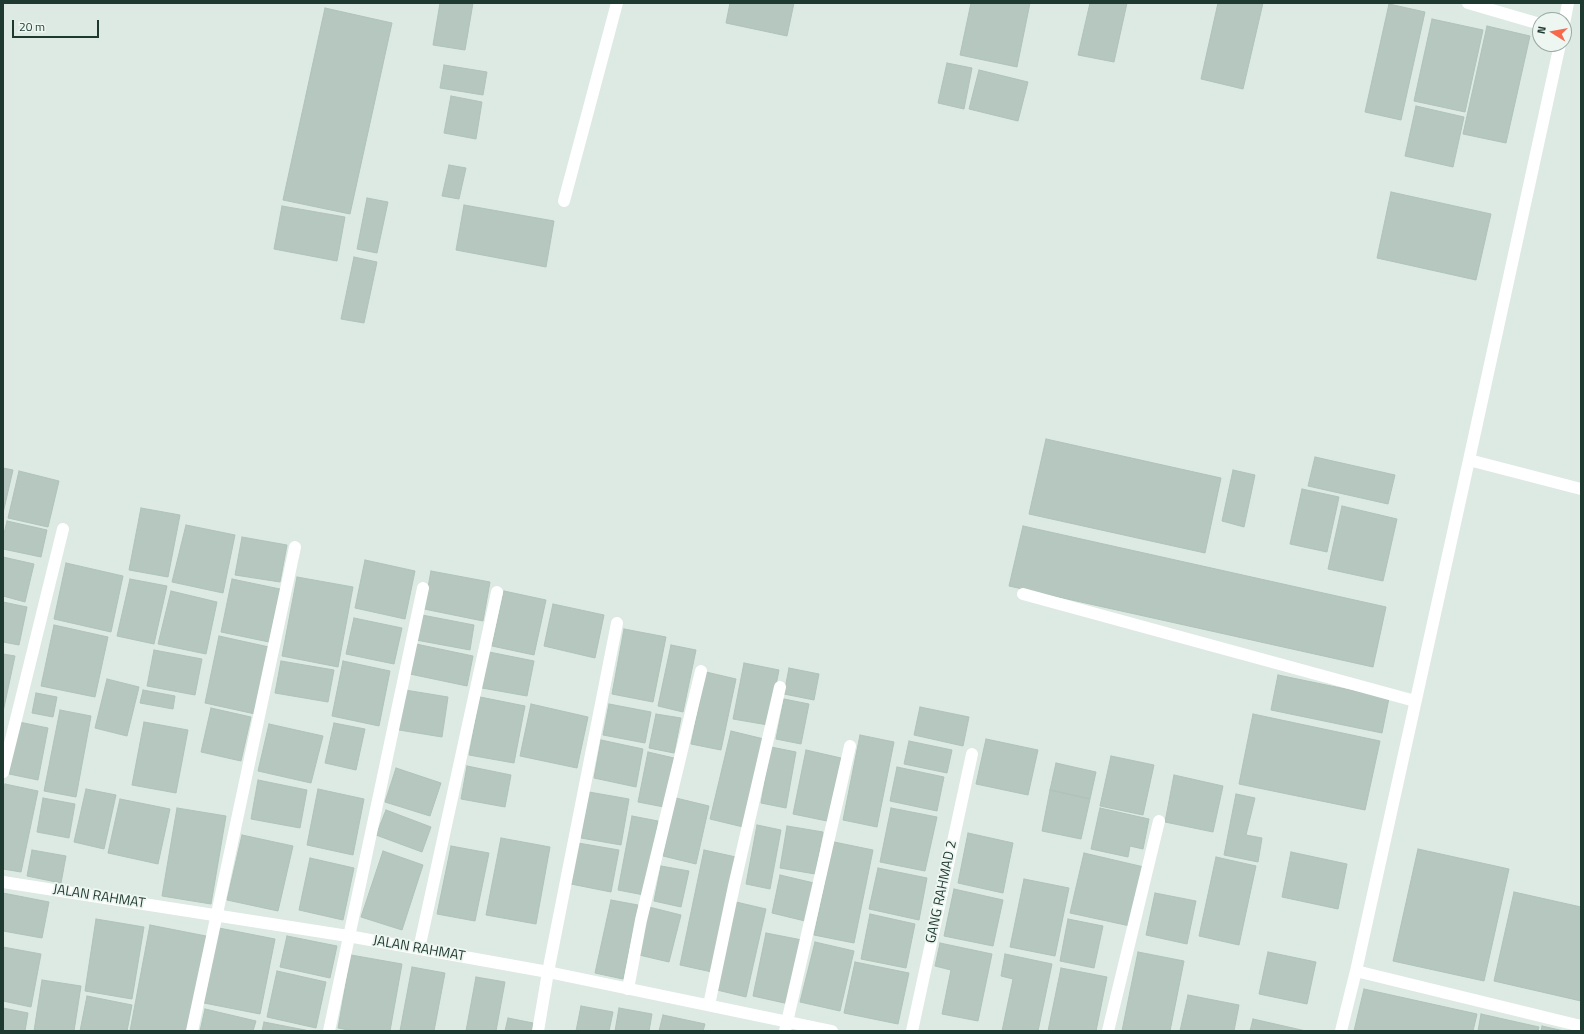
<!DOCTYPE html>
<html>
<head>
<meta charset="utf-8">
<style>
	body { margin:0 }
	#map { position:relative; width:1584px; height:1034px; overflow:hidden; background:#dde9e3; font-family:"Titillium Web",sans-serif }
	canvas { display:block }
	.frame { position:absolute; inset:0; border:4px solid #1e3930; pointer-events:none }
	.north { position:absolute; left:1532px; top:12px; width:40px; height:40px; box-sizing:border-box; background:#edf6f1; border:1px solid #9aaaa4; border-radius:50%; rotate:281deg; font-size:11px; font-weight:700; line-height:16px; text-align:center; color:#1e3930 }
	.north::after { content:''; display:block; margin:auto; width:14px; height:18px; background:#f8694c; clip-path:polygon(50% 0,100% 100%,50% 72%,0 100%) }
	.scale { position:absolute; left:12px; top:20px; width:87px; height:18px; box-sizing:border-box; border:2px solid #1e3930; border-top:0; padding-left:5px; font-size:12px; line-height:14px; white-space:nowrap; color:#1e3930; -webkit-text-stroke:3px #edf6f1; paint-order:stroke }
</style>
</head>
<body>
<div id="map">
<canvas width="1584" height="1034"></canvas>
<div class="frame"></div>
<div class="north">N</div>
<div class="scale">20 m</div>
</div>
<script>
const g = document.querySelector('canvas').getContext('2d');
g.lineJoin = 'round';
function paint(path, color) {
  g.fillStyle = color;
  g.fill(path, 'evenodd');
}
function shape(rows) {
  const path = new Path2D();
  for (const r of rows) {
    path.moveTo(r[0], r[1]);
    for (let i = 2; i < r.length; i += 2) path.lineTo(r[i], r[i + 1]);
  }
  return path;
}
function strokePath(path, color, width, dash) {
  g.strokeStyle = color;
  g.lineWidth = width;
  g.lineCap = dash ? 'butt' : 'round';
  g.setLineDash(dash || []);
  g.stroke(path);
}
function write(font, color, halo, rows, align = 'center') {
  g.font = font + ' "Titillium Web",sans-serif';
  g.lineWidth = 3.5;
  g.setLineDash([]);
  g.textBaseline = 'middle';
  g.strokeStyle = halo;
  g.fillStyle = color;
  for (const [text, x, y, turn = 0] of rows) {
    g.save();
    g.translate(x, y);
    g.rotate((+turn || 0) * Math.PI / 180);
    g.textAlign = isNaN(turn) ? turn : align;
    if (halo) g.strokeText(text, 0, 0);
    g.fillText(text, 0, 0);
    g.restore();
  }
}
const building = shape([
	[440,3,473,3,465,50,433,45,440,3],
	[730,3,794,3,787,36,726,23,730,3],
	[971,3,1030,3,1017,67,960,55,971,3],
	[1090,3,1127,3,1114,62,1078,55,1090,3],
	[1218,3,1263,3,1243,89,1201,79,1218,3],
	[1389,4,1425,12,1401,120,1365,112,1389,4],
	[325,8,392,23,350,214,283,200,325,8],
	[1432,19,1483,30,1465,112,1414,101,1432,19],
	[1487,26,1530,36,1506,143,1463,134,1487,26],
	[947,63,972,68,964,109,938,103,947,63],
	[444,65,487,72,483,95,440,88,444,65],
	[979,70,1028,82,1018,121,969,109,979,70],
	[451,96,482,102,476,139,444,133,451,96],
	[1416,106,1464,117,1453,167,1405,156,1416,106],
	[449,165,466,168,459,199,442,196,449,165],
	[1391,192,1491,214,1476,280,1377,258,1391,192],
	[367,198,388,202,377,253,357,249,367,198],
	[464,205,554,221,546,267,456,250,464,205],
	[282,206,345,217,337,261,274,249,282,206],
	[354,257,377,262,364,323,341,319,354,257],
	[1046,439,1221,478,1205,553,1029,514,1046,439],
	[1315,457,1395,475,1388,504,1308,486,1315,457],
	[3,468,13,470,3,513,3,468],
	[1233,470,1255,475,1244,527,1222,521,1233,470],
	[19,471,59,481,48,527,8,518,19,471],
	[1302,489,1339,497,1327,552,1290,544,1302,489],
	[1342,506,1397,519,1383,581,1328,569,1342,506],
	[141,508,180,515,168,577,129,570,141,508],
	[7,521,47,530,41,557,3,549,3,538,7,521],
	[186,525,235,535,223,593,172,582,186,525],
	[1023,526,1386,607,1373,667,1009,586,1023,526],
	[242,537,287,545,280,582,235,575,242,537],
	[3,557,34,564,25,602,3,596,3,557],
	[365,560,415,571,405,619,355,608,365,560],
	[66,563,123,576,111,632,54,619,66,563],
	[431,571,490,582,483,621,424,609,431,571],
	[297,577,353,587,338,667,282,656,297,577],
	[130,579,167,586,154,644,117,636,130,579],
	[232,579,280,589,269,642,221,632,232,579],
	[171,591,217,602,206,654,158,644,171,591],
	[504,591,546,600,534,655,492,646,504,591],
	[3,602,27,607,19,645,3,642,3,602],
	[553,604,604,615,595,658,544,646,553,604],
	[422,615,474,625,470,650,416,640,422,615],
	[354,618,402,628,394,664,346,654,354,618],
	[54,625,108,637,95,697,41,686,54,625],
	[624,629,666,637,653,702,612,694,624,629],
	[219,636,269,647,255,714,205,703,219,636],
	[416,644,473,656,467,686,410,674,416,644],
	[671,645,696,650,683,712,658,706,671,645],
	[154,650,202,659,195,695,147,686,154,650],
	[489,652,534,661,527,696,482,688,489,652],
	[3,654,15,656,3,712,3,654],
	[281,661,334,670,328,702,275,693,281,661],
	[343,661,390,671,379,726,332,716,343,661],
	[744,663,779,670,768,725,733,719,744,663],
	[789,668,819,674,814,700,784,694,789,668],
	[706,672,736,679,721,750,691,744,706,672],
	[1278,675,1389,698,1382,733,1271,710,1278,675],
	[107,679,139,687,127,736,95,728,107,679],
	[143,690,175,696,173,709,140,703,143,690],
	[405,690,448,697,442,737,399,730,405,690],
	[36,693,57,697,53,717,32,713,36,693],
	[480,697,525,706,514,763,469,755,480,697],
	[784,699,809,704,801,744,776,739,784,699],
	[531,704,588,717,577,768,520,756,531,704],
	[609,704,651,712,645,743,603,735,609,704],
	[920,707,969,717,963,746,914,735,920,707],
	[211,708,251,717,241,761,201,752,211,708],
	[60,710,91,716,76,797,44,791,60,710],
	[656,714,681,718,674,753,649,748,656,714],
	[1253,714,1380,741,1365,810,1239,784,1253,714],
	[19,722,48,728,38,780,9,774,19,722],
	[144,722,188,730,176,793,132,785,144,722],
	[334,723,365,729,356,770,325,763,334,723],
	[269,724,323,736,311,783,258,771,269,724],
	[731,731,764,739,743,827,710,819,731,731],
	[860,735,894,742,877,827,843,820,860,735],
	[986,739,1038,750,1028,795,976,784,986,739],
	[601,740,643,749,636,787,594,778,601,740],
	[909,741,952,750,947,773,904,764,909,741],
	[771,747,796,752,786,808,761,803,771,747],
	[806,750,841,758,827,821,793,814,806,750],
	[648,752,674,758,664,807,638,802,648,752],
	[1111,756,1154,765,1143,815,1100,806,1111,756],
	[1056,763,1096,772,1090,799,1050,790,1056,763],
	[467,766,511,775,505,807,461,799,467,766],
	[897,767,944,777,937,811,890,801,897,767],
	[396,768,441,783,430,816,385,802,396,768],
	[1174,775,1223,786,1213,832,1165,822,1174,775],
	[258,780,307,790,300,828,251,819,258,780],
	[5,784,38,791,21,872,3,869,3,792,5,784],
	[86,789,116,795,104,849,74,842,86,789],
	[318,789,364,799,353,855,307,845,318,789],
	[1050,790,1090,799,1081,839,1042,831,1050,790],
	[589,792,629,799,621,845,581,838,589,792],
	[1236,794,1255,798,1246,835,1262,838,1258,862,1224,855,1236,794],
	[43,798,75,804,69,838,37,832,43,798],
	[676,798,709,806,696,864,663,856,676,798],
	[120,799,170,809,158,864,108,853,120,799],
	[177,808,226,816,211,904,162,896,177,808],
	[891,808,937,817,925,871,880,862,891,808],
	[1100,808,1149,819,1143,849,1130,846,1128,857,1091,849,1100,808],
	[386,810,431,827,422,852,376,835,386,810],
	[632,816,658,821,644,895,618,890,632,816],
	[757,825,781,830,770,889,746,884,757,825],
	[787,826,823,832,815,874,780,868,787,826],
	[968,833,1013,843,1003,893,958,883,968,833],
	[242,835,293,846,278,911,227,900,242,835],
	[501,838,550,847,536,924,486,915,501,838],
	[834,842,873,850,854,943,814,935,834,842],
	[578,843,619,850,611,892,571,884,578,843],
	[451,846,489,853,475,921,437,914,451,846],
	[1418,849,1509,869,1484,981,1393,961,1418,849],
	[32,850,66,856,61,883,27,876,32,850],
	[704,850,736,857,712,972,680,965,704,850],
	[383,851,423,865,402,930,361,917,383,851],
	[1291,852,1347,864,1338,909,1282,897,1291,852],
	[1084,853,1144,867,1130,926,1070,913,1084,853],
	[1216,857,1256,866,1239,945,1199,936,1216,857],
	[310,858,354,868,343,920,299,910,310,858],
	[661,866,689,871,681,907,654,901,661,866],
	[878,868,927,878,919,920,869,909,878,868],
	[780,875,814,883,805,921,772,913,780,875],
	[1024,879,1069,888,1055,956,1010,947,1024,879],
	[954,889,1003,900,993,946,944,936,954,889],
	[1514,892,1581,907,1581,1001,1494,981,1514,892],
	[3,893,49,902,42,938,3,931,3,893],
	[1155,893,1196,901,1187,944,1146,935,1155,893],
	[611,900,638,905,623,979,595,973,611,900],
	[736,902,766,909,746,997,717,990,736,902],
	[649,907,681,915,669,962,639,955,649,907],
	[870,914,915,924,906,968,861,959,870,914],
	[96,919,144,927,132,999,85,991,96,919],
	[1068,919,1103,926,1094,968,1060,961,1068,919],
	[150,925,206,936,188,1031,130,1031,150,925],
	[219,928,275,939,260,1014,204,1003,219,928],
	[766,933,802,940,789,1004,753,996,766,933],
	[287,936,337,946,330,978,280,967,287,936],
	[815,942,854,951,840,1011,800,1002,815,942],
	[940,943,992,954,978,1021,942,1014,951,970,935,966,940,943],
	[3,947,41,954,31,1007,3,1001,3,947],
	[1138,952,1184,961,1170,1031,1122,1031,1138,952],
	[1268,952,1316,962,1307,1004,1259,994,1268,952],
	[1005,954,1052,964,1038,1031,1002,1031,1013,979,1001,976,1005,954],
	[351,955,402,964,390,1031,354,1031,338,1028,351,955],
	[855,962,909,973,898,1024,844,1013,855,962],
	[412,967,445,973,434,1031,400,1031,412,967],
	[1061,968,1107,977,1096,1031,1048,1031,1061,968],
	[277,971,326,982,316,1028,267,1017,277,971],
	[476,977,505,982,496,1031,466,1031,476,977],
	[42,980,81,986,74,1031,34,1031,42,980],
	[1364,989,1477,1014,1473,1031,1354,1031,1364,989],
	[1188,995,1239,1005,1234,1031,1180,1031,1188,995],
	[87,996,132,1005,127,1031,80,1031,87,996],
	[581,1006,613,1012,609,1031,576,1031,581,1006],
	[3,1008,28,1013,25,1031,3,1031,3,1008],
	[619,1008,652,1014,649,1031,615,1031,619,1008],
	[205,1009,256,1021,253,1031,200,1031,205,1009],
	[1481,1014,1539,1027,1538,1031,1478,1031,1481,1014],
	[663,1015,705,1024,703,1031,659,1031,663,1015],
	[508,1018,533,1023,532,1031,505,1031,508,1018],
	[1253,1019,1306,1031,1250,1031,1253,1019],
	[264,1022,310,1031,262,1031,264,1022],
	[1542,1026,1564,1031,1541,1031,1542,1026]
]);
paint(building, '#b5c7be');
strokePath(building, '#afc3b9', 1);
strokePath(shape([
	[1023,594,1415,701]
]), '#fff', 12);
strokePath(shape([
	[1468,3,1540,24],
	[1564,24,1568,3],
	[564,201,617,3],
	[1469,460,1581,489],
	[3,772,63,529],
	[3,882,348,936,548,972,832,1031],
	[419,949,497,592],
	[1356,971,1581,1026],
	[628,989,641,920,701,671],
	[709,1005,734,886,780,687],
	[192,1031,295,547],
	[329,1031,423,588],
	[538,1031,548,972,617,623],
	[785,1031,850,746],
	[912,1031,972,754],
	[1108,1031,1159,821],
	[1341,1031,1356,971,1469,460,1560,44]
]), '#fff', 12);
write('14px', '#1e3930', '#edf6f1', [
	["GANG RAHMAD 2",942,892,-78],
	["JALAN RAHMAT",99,897,9],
	["JALAN RAHMAT",419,949,10]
]);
</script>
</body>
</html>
